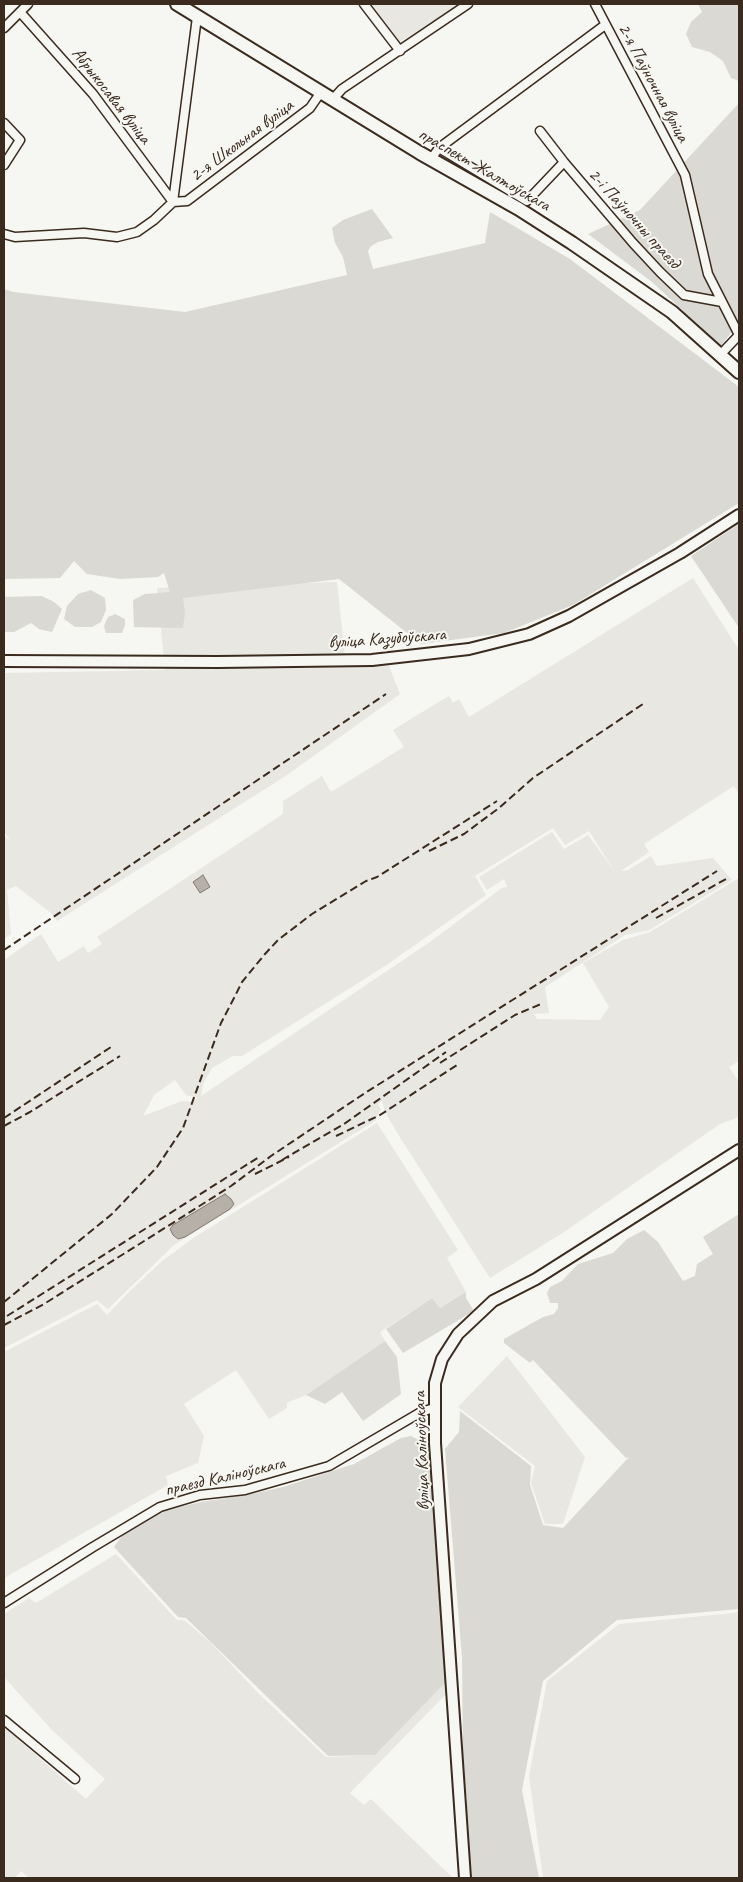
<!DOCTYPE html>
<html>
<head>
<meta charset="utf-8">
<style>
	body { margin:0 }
	#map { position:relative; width:743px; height:1882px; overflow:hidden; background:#f6f6f2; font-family:Caveat,sans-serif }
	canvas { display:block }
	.frame { position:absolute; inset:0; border:5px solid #3b2a1e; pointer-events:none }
</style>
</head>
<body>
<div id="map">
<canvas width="743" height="1882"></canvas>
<div class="frame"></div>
</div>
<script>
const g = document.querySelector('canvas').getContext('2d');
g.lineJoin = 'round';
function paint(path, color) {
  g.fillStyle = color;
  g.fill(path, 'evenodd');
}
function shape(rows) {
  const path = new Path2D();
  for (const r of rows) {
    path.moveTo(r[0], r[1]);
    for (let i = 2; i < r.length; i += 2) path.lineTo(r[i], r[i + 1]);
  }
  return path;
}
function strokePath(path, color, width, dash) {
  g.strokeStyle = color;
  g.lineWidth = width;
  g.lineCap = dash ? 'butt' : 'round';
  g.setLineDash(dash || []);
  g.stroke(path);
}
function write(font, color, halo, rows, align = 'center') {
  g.font = font + ' Caveat,sans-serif';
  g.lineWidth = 4;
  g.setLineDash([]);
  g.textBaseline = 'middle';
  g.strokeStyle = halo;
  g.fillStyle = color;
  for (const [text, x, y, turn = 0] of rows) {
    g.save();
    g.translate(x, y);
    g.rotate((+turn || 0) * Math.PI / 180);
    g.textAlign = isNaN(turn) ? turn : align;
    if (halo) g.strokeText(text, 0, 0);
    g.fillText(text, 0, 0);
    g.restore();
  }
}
paint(shape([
	[370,4,464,4,398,43],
	[693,578,739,650,739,794,734,786,644,844,649,852,621,871,628,870,651,856,657,866,713,858,732,880,649,930,625,935,545,987,549,1013,534,1014,537,1019,600,1020,609,1007,583,963,623,940,650,932,739,878,739,1061,729,1067,739,1082,739,1117,720,1124,564,1232,490,1278,401,1139,385,1112,382,1101,378,1104,381,1110,375,1121,174,1245,108,1309,97,1300,4,1348,4,960,41,934,58,962,84,946,88,953,102,944,97,937,283,814,283,801,322,776,331,792,404,747,393,730,409,720,449,696,453,703,459,699,469,717],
	[553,828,565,845,589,831,615,872,588,835,564,849,552,832,479,877,487,890,504,879,507,887,502,888,430,942,201,1096,203,1084,212,1068,233,1056,242,1056,385,966,486,895,475,876],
	[175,1080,186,1095,198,1098,192,1102,182,1101,143,1116,154,1095],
	[337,582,346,666,389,666,400,694,287,775,57,921,51,913,16,886,7,890,11,934,4,939,4,836,10,840,5,833,5,813,4,808,5,784,4,673,165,670,157,588],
	[377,1123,458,1250,447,1258,466,1292,440,1308,432,1298,380,1332,385,1341,306,1395,291,1401,287,1403,287,1408,269,1419,236,1370,184,1404,204,1436,198,1463,166,1476,168,1485,4,1578,4,1352,97,1304,107,1315,128,1293,162,1261,195,1237],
	[507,1356,585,1457,563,1524,545,1524,531,1483,535,1466,458,1407],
	[116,1554,177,1620,184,1620,210,1642,258,1693,326,1757,375,1755,446,1682,449,1682,448,1692,350,1793,364,1805,371,1799,453,1878,29,1878,21,1871,14,1878,4,1878,4,1727,86,1799,105,1779,51,1729,4,1677,4,1614,29,1598,36,1603],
	[739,1611,739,1878,543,1878,529,1776,547,1681,619,1624,734,1613]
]), '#e8e7e2');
paint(shape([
	[698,4,739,4,739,81,731,78,723,61,710,52,692,47,686,34,691,22,702,12],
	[739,103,739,322,721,346,652,282,588,234,640,210],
	[372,209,393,238,378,242,371,246,368,251,373,269,485,243,490,212,570,259,739,387,739,503,573,605,504,633,421,644,339,579,183,598,185,612,183,628,134,627,133,600,145,594,170,592,164,573,158,577,120,579,87,574,74,561,60,578,4,579,4,289,13,292,185,312,347,275,343,257,335,243,332,228,343,220],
	[739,524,739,628,691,556],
	[91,590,105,598,106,610,101,622,92,627,75,627,64,619,67,606,78,594],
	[42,596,54,602,62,609,52,632,39,629,31,623,14,632,4,632,4,597],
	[115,614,125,619,125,625,122,633,106,633,104,626,108,617],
	[739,1214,739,1609,617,1620,543,1681,522,1790,539,1878,469,1878,465,1805,467,1801,463,1770,462,1658,445,1449,459,1432,460,1411,531,1466,530,1485,543,1525,563,1528,629,1457,626,1458,533,1360,530,1363,504,1343,504,1339,543,1317,554,1314,558,1308,558,1303,550,1303,547,1293,550,1287,562,1281,578,1264,613,1253,627,1239,644,1230,658,1242,683,1281,695,1276,697,1264,713,1254,703,1237],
	[466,1292,466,1298,474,1311,403,1353,386,1329,432,1298,440,1308],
	[385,1341,397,1357,401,1394,363,1421,342,1392,325,1404,306,1395],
	[411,1436,430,1446,433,1457,448,1671,446,1682,375,1755,328,1756,186,1618,178,1617,114,1547,123,1534,162,1511,201,1502,246,1495,283,1487,354,1464,401,1438]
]), '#dad9d3');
const water = shape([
	[203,875,210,887,200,893,193,882,203,875],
	[225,1194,231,1199,234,1204,230,1209,185,1237,178,1239,173,1235,170,1229,173,1225,225,1194]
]);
paint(water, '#b6b0a9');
strokePath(water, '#857a71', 1);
const minor = shape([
	[364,4,400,51],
	[595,4,685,175,708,274,739,335],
	[20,12,93,94,173,202],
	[4,28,28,4],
	[333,99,342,89,468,4],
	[4,123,20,140,4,165],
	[540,131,564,162,633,243,660,272,684,295,722,302],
	[439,148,527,201,564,162],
	[431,159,439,148,605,25],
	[173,202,187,201,310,108,321,92],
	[173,202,197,17],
	[4,234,15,237,84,233,117,237,137,232,154,220,173,202],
	[720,355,739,335],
	[4,1603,93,1547,160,1507,200,1495,245,1490,329,1466,421,1412,434,1408],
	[4,1720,75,1779]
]);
const tertiary = shape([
	[4,661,218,662,372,660,469,649,529,634,569,616,680,553,739,515],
	[465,1878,435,1443,435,1383,442,1359,458,1334,493,1301,536,1279,739,1150]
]);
const primary = shape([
	[177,4,420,153,519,209,572,243,672,312,739,372]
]);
strokePath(minor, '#3b2a1e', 11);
strokePath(tertiary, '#3b2a1e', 14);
strokePath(primary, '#3b2a1e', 16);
strokePath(minor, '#f6f6f2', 8);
strokePath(tertiary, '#f6f6f2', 10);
strokePath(primary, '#f6f6f2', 12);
strokePath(shape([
	[429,851,464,834,499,808,533,778,643,704],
	[656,918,726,879],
	[4,950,386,694],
	[440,1063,515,1015,541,1004],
	[4,1118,114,1045],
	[4,1126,30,1112,120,1056],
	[336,1136,380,1115,457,1065],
	[282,1160,344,1124,446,1052],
	[255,1174,289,1157],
	[4,1302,112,1214,157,1167,183,1128,221,1023,234,998,242,982,265,954,278,940,312,914,366,881,377,877,497,801],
	[7,1316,259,1157],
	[4,1325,44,1304,168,1226,231,1186,271,1156,365,1093,717,871]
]), '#3b2a1e', 2, [8, 4]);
write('18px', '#3b2a1e', '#f6f6f2', [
	["2-я Паўночная вуліца",653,83,62],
	["Абрыкосавая вуліца",111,96,52],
	["2-я Школьная вуліца",242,141,-37],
	["праспект Жалтоўскага",484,170,30],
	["2-і Паўночны праезд",634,219,48],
	["вуліца Казубоўскага",387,639,-4],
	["вуліца Каліноўскага",422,1451,-92],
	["праезд Каліноўскага",225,1477,-13]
]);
</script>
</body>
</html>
